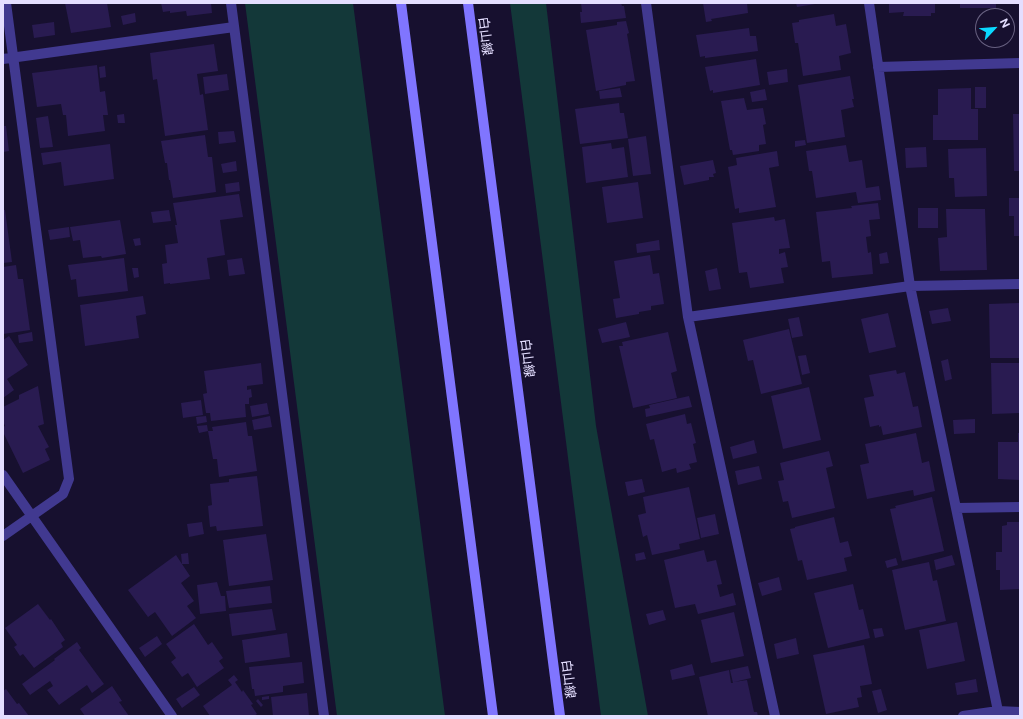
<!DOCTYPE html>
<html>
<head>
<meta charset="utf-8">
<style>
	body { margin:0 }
	#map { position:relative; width:1023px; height:719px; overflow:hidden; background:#17102f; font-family:"Public Sans",sans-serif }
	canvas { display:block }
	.frame { position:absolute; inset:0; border:4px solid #e4deff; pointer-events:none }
	.north { position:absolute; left:975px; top:8px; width:40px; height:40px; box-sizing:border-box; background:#17102f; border:1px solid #696282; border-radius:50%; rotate:64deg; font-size:11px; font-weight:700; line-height:16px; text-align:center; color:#e4deff }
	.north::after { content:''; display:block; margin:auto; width:14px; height:18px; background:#0ad9ff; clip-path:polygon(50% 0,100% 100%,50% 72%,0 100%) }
</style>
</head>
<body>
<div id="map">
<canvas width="1023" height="719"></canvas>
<div class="frame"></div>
<div class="north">N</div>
</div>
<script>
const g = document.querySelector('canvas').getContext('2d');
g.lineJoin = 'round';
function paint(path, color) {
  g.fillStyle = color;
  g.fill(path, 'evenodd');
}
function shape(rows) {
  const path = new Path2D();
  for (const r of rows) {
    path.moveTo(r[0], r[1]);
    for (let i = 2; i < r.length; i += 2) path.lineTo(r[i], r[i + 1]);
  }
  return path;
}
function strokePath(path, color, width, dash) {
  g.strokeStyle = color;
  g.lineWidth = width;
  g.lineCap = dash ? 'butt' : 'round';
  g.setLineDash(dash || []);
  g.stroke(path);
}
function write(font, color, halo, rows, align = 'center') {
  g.font = font + ' "Public Sans","Noto Sans JP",sans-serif';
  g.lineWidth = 3;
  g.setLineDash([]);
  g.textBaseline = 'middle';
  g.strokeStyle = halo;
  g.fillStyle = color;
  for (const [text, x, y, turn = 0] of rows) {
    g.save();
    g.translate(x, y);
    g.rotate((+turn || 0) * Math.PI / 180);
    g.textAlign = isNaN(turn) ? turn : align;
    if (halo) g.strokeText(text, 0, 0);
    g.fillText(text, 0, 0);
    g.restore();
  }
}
paint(shape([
	[245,3,353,3,445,716,337,716],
	[510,3,546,3,596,426,648,716,601,716]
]), '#133839');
paint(shape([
	[65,3,107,3,111,27,71,33],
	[161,3,211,3,212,13,187,16,186,11,170,13,170,11,163,12],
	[581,3,621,3,622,6,624,6,626,18,581,23,580,12,582,12],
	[703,3,747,3,748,13,711,19,712,21,706,22],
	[796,3,815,3,815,4,797,7],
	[889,3,935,3,935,13,931,13,931,16,903,16,904,12,889,13],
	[960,3,996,3,996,8,960,8],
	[989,11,1000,11,999,16,988,16],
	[135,13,136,22,123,25,121,16],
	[834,14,836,26,846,24,851,53,839,56,841,70,803,76,798,43,795,43,792,23,799,22,799,20],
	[626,21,629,33,627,34,635,81,626,82,626,85,596,91,586,30,617,25,617,22],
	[54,22,55,35,34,38,32,25],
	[749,28,750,36,756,36,758,51,705,58,705,56,700,57,696,35],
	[214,44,218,71,197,74,200,95,203,94,208,130,165,136,157,79,153,80,150,53],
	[756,59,760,85,713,93,713,90,710,91,705,67],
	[97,65,100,92,105,91,108,115,103,115,105,131,68,136,66,115,63,115,61,104,37,107,32,73],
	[105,66,106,77,100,78,99,67],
	[787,69,788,82,769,85,767,72],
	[227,74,229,90,205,94,203,77],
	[850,76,854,99,852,99,854,107,841,110,845,137,807,143,798,85],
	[975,87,986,87,986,108,975,108],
	[620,88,622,97,600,99,599,91],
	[971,88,971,109,978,109,978,140,933,140,933,115,938,115,938,89],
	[765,89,767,100,752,102,750,92],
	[744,98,747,110,763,108,766,124,763,125,766,144,759,145,759,151,733,155,732,150,730,150,721,101],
	[619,103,620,113,624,113,628,138,580,144,575,109],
	[124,114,125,123,118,123,117,115],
	[1013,114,1020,114,1020,171,1014,171],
	[48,116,53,147,40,148,36,118],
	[3,126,6,126,9,151,3,152],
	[234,131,236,142,219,144,218,132],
	[205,135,208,157,212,157,216,192,173,198,170,180,169,180,167,163,165,163,161,141],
	[646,136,651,174,633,176,628,139],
	[805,140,806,145,795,147,795,141],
	[611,143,612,149,624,147,628,177,586,183,582,147],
	[110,144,114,179,64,186,61,162,43,165,41,153],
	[846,145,849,162,862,160,866,188,879,186,881,200,858,203,856,192,816,198,812,171,809,171,806,151],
	[926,147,927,167,906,168,905,148],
	[986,148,987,196,955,197,954,178,949,178,948,149],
	[777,151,779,166,769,168,776,207,739,213,739,208,735,209,728,167,737,165,736,158],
	[713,160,716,173,713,174,714,177,709,177,709,180,684,185,680,166],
	[236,161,237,171,223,173,221,164],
	[239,182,240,191,226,193,225,184],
	[638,182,643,218,607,223,602,187],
	[239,194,243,217,220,220,225,255,207,258,210,279,170,284,170,283,164,284,162,264,167,263,165,245,178,243,175,225,177,225,173,203],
	[1009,198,1020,198,1020,236,1014,236,1014,216,1009,216],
	[878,203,880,219,869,220,871,236,866,237,868,253,871,252,873,274,832,278,830,261,822,262,816,212,852,208,851,206],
	[918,208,938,208,938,228,918,228],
	[946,209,985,209,987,270,940,271,938,238,947,237],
	[3,210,5,210,12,262,3,263],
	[169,210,171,221,153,223,151,212],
	[774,217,775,221,785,219,790,248,779,249,779,254,785,252,788,267,781,268,784,283,750,288,747,272,739,273,732,223],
	[120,220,126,254,102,258,101,256,83,258,80,240,73,241,70,227],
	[69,227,70,237,50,240,48,230],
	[140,238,141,245,135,246,133,239],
	[659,240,660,250,637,253,636,244],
	[887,252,889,263,880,264,879,254],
	[650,255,653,274,659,273,664,304,651,306,651,310,639,312,639,314,616,318,613,299,620,298,614,261],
	[124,258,128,291,78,297,76,279,71,280,68,265],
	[242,258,245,274,229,276,227,260],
	[16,265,18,279,23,279,30,330,3,334,3,267],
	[132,268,138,268,139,277,134,278],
	[717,268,721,289,709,291,705,271],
	[143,296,146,314,136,316,139,338,85,346,80,305],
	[1019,303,1019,308,1020,308,1020,358,990,358,989,304],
	[948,308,951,321,932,324,929,311],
	[888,313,896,347,869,353,861,319],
	[799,317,803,336,792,338,788,319],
	[626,322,630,337,602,343,598,329],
	[789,329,802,384,761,394,753,360,748,361,743,340],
	[32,332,33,341,19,343,18,335],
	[668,332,677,371,671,373,677,398,633,408,619,346,623,346,622,342],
	[9,336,28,365,7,379,14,390,3,398,3,340],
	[806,355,810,373,802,375,798,356],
	[948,359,952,379,945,381,941,361],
	[261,363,263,384,247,386,247,390,251,389,252,397,249,398,249,404,245,404,246,417,211,421,210,413,206,413,203,394,207,393,204,371],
	[991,363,1020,363,1020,413,992,414],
	[896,370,897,374,905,372,913,407,918,406,922,427,883,435,881,426,879,427,879,425,870,427,864,398,874,396,869,375],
	[38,386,44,424,38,426,49,447,45,449,50,460,23,473,3,432,3,427,5,426,3,421,3,407,19,399,19,395],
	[809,387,821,440,783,449,771,396],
	[689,396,692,407,646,417,645,409,650,408,649,405],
	[201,400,203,415,183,418,181,403],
	[267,403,269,414,252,417,250,406],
	[685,414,687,424,691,423,696,443,693,444,697,462,689,464,691,469,677,473,676,468,662,472,654,439,650,440,646,424],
	[206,416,207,422,197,424,196,417],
	[270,416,272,427,254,430,252,420],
	[975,419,975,433,954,434,953,420],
	[246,422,248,436,252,436,257,471,219,477,217,459,213,459,208,431,213,431,212,427],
	[207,425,208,431,199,433,197,426],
	[916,433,922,463,929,461,935,491,914,496,913,490,867,499,860,465,869,463,865,444],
	[1018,433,1020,433,1020,480,998,479,998,442,1018,442],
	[754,440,757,453,733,459,730,447],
	[829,451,833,466,826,468,835,508,792,518,788,501,783,502,778,481,784,480,780,463],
	[759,466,762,479,738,485,735,471],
	[257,476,263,526,217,531,216,526,210,527,208,506,212,505,210,484,229,482,229,479],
	[642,479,645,492,628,496,625,482],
	[689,487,700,539,679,544,680,549,652,555,647,535,643,537,638,515,646,513,643,497],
	[932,497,944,551,902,561,890,509,896,508,895,506],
	[715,514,719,534,701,538,697,518],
	[834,517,840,543,848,541,852,556,844,558,847,571,807,580,802,560,798,561,790,529,795,528,795,527],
	[202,522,204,534,189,537,187,524],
	[1007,522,1020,522,1020,589,1000,590,1000,570,996,570,996,552,1002,552,1002,526,1007,525],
	[266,534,273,580,229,586,223,540],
	[704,550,707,562,716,560,722,584,717,585,720,597,733,593,736,605,698,614,695,604,675,608,664,560],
	[644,552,646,559,636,561,635,554],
	[188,553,189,564,182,564,181,554],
	[176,555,190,576,181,583,194,601,187,606,196,618,172,636,155,612,148,617,128,590],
	[952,555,955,565,936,570,934,560],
	[896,558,898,565,887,568,885,561],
	[929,562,933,581,937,580,946,621,905,630,892,570],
	[779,577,782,590,762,596,758,583],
	[217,582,221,596,225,596,226,611,200,614,197,585],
	[853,584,859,610,863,609,870,638,828,648,814,593],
	[270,586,272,603,229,608,226,591],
	[38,604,50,620,51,619,65,640,61,643,63,647,34,668,23,654,20,656,14,647,17,645,5,628],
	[272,609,276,630,232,636,229,614],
	[663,610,666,620,649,625,646,614],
	[734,612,744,656,711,663,701,620],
	[957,622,965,661,927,669,919,630],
	[194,624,208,645,212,642,223,658,219,661,224,668,197,687,188,673,182,677,171,662,176,658,166,644],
	[882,628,884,636,875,638,873,629],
	[287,633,290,657,245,663,242,640],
	[157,636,162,644,145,657,139,648],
	[796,638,799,654,777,659,774,644],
	[77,642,81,648,79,650,104,684,92,693,87,685,59,705,47,690,53,686,50,681,30,695,22,684,55,660,54,659],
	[864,645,872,684,860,686,862,697,857,698,859,707,826,714,813,655],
	[302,662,304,683,283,686,283,692,255,696,254,689,252,689,249,667],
	[692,664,695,675,672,680,670,670],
	[748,666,751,678,734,682,747,680,754,712,757,712,758,716,708,716,699,677,729,670,731,683,733,683,730,670],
	[234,675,238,680,235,682,242,692,243,690,253,704,251,705,257,714,254,716,210,716,203,706,232,685,228,680],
	[976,679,978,692,957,695,955,683],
	[112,686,122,701,119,702,129,716,85,716,80,709],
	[194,687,200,695,182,708,176,699],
	[6,689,17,704,19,703,29,716,3,716,3,691],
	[881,689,887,710,878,713,872,691],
	[307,693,309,716,273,716,271,697],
	[269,696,269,699,262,700,262,697],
	[258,699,263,705,261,707,256,701]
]), '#291b51');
strokePath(shape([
	[231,3,324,716],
	[646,3,688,317,775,716],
	[869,3,910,286,998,711],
	[3,59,234,27],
	[878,67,1020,63],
	[688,317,910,286,1020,284],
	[3,475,172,716],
	[957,508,1020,507],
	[3,536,63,494,69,479,6,3],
	[963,716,998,711,1020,712]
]), '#413990', 10);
strokePath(shape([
	[401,3,493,716],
	[468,3,560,716]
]), '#8075ff', 10);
write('13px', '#e4deff', '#17102f', [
	["白山線",485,36,83],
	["白山線",527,358,83],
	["白山線",568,679,83]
]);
</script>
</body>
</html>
